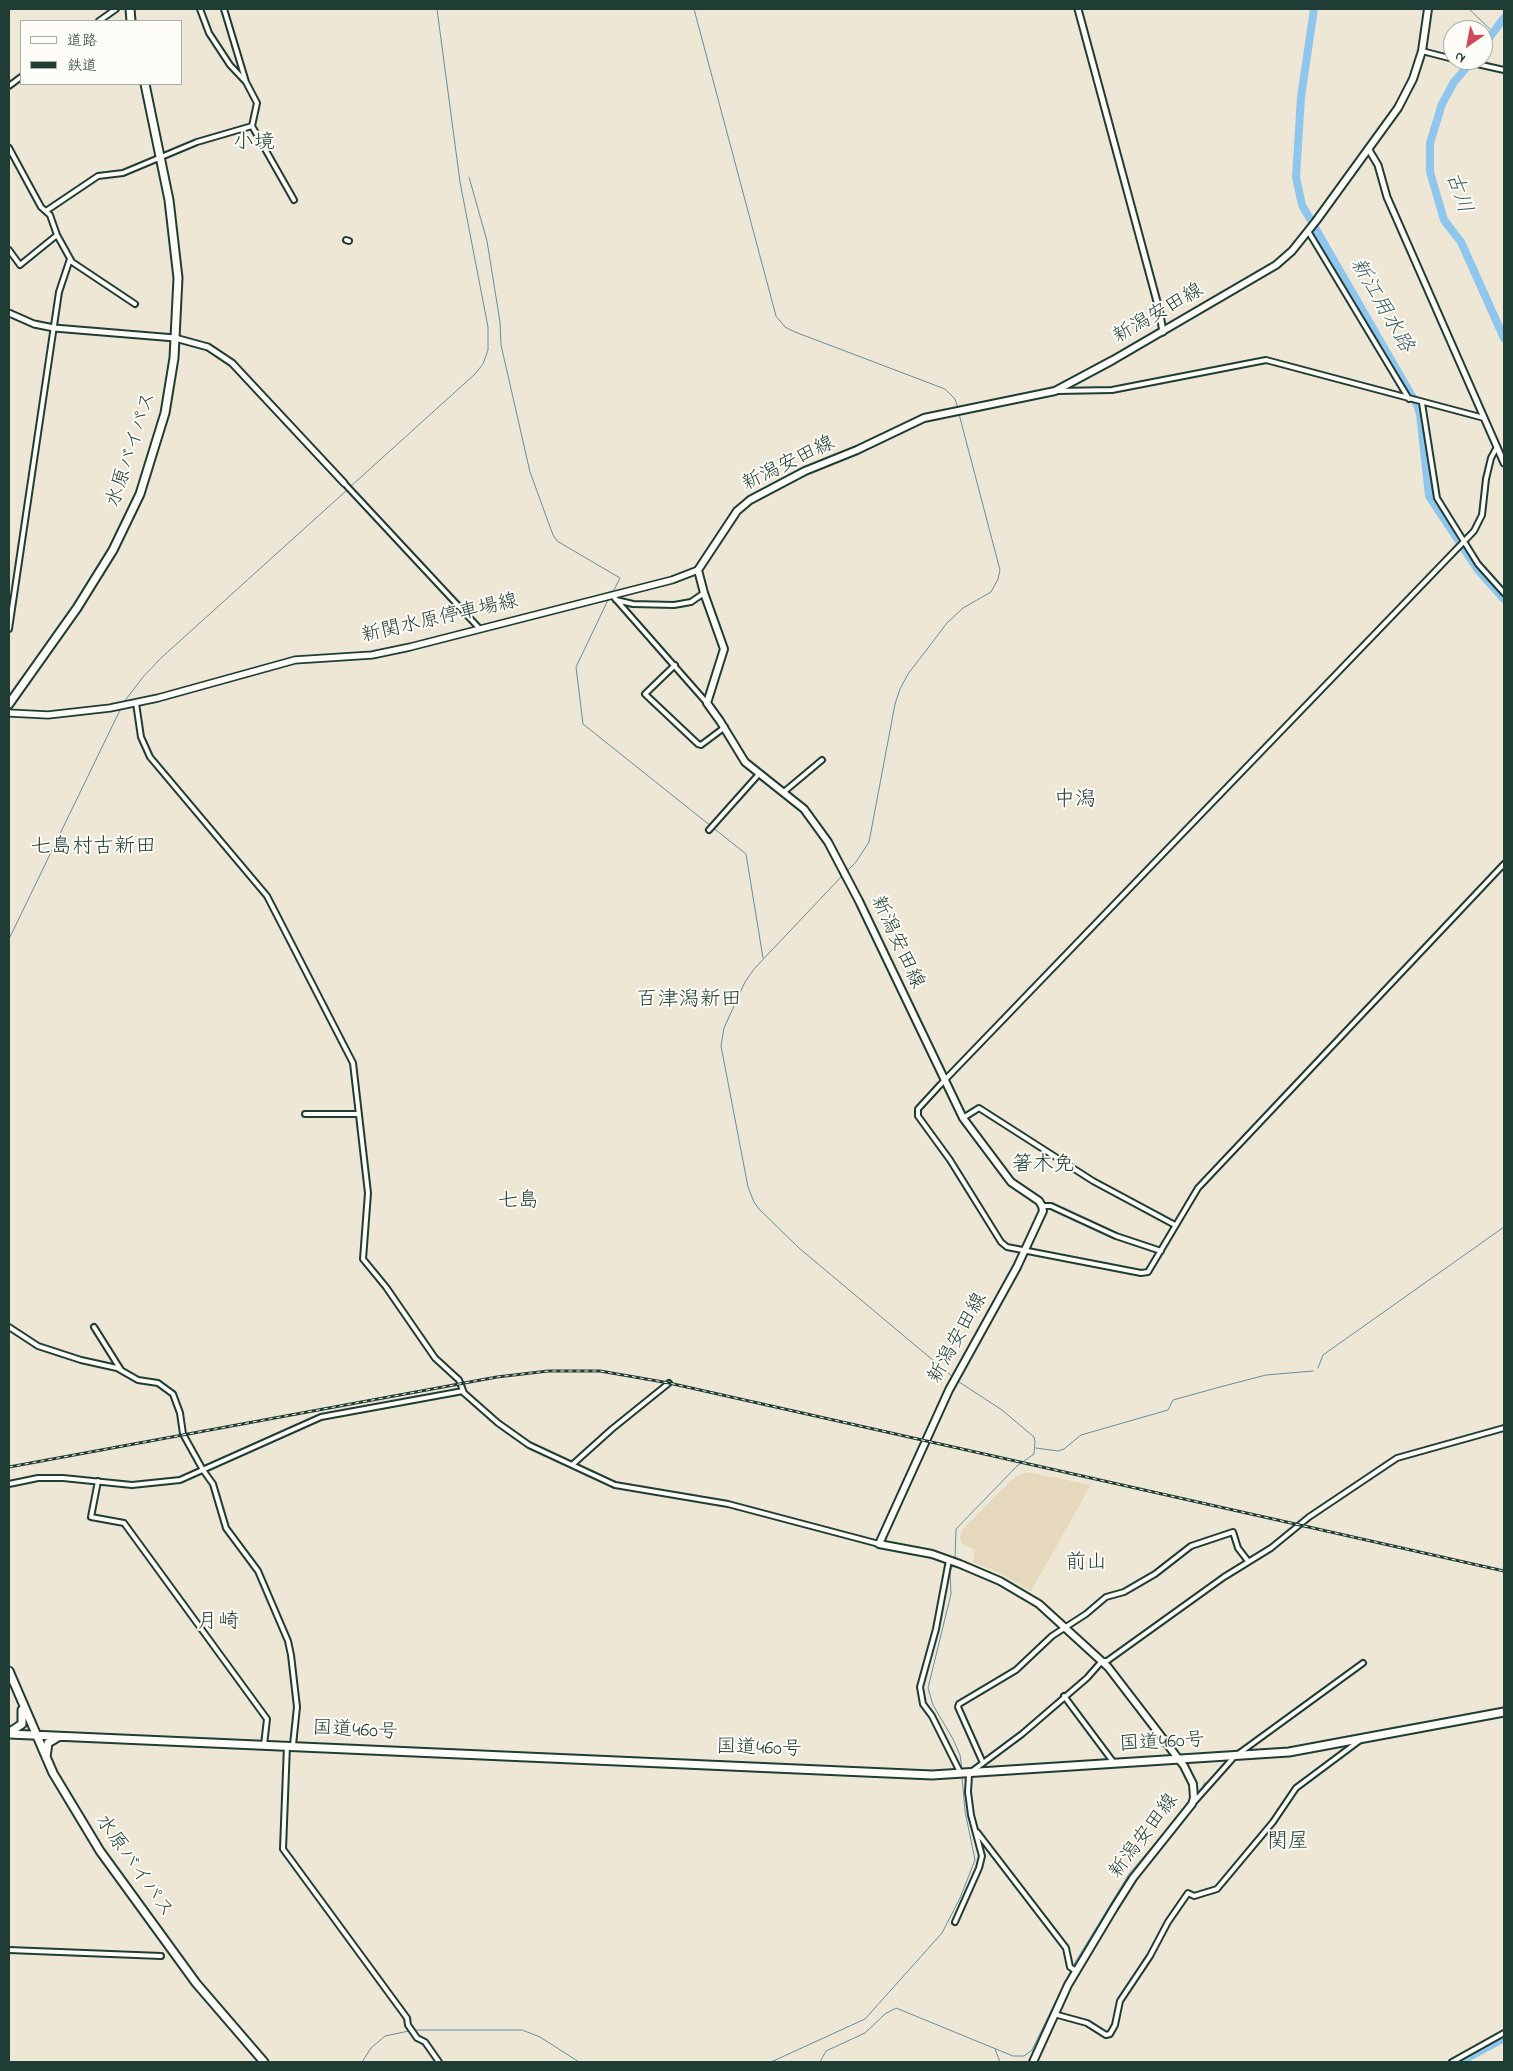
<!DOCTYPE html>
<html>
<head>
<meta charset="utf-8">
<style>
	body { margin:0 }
	#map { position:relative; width:1513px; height:2071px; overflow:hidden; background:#efe7d5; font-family:"Indie Flower","Klee One",sans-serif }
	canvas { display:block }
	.frame { position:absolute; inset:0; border:10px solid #1f3d34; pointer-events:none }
	.legend { position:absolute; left:20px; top:20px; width:162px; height:65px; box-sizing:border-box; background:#fdfcf7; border:1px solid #a4b0a9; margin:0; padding:6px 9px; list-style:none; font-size:15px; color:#1f3d34 }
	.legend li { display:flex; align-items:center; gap:10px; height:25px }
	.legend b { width:25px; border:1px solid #a4b0a9 }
	.north { position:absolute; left:1443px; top:20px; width:50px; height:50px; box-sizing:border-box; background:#fdfcf7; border:1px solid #a4b0a9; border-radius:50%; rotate:213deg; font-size:14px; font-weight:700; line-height:20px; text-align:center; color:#1f3d34 }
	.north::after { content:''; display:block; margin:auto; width:18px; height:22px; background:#d1495b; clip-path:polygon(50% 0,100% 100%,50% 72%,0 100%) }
</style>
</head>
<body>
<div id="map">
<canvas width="1513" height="2071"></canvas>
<div class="frame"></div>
<ul class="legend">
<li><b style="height:6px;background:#fdfcf7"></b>道路</li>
<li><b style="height:6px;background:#1f3d34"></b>鉄道</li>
</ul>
<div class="north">N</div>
</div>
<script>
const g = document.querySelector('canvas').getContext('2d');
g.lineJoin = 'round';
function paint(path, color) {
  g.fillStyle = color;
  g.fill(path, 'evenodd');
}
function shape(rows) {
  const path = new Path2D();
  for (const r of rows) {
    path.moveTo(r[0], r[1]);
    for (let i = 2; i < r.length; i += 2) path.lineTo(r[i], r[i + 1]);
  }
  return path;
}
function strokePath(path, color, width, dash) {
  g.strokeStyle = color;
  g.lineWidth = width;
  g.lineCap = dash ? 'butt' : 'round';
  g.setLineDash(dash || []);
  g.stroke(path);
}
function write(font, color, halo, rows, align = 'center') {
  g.font = font + ' "Indie Flower","Klee One",sans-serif';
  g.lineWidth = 4;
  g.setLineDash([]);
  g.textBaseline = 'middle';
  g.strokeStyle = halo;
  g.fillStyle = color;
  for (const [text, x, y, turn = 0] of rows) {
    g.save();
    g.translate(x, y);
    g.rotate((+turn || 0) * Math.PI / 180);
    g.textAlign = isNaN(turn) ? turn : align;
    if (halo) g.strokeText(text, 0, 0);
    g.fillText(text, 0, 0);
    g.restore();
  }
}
paint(shape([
	[1027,1472,1091,1485,1031,1591,1004,1575,973,1562,975,1550,962,1544,960,1536,963,1529,1015,1477]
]), '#e5d8bd');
strokePath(shape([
	[694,9,776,316,785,327,795,332,945,389,955,399,958,408],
	[1469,9,1493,32],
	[469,177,487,241,500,322,501,345,530,472,553,535,557,541,620,578,614,590],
	[350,487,475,374,483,364,488,350,488,327,460,182,437,9],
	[608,600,576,667,583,724,746,854,763,958],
	[124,702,143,677,161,658,347,490],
	[847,871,856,862,869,842,895,704,900,689,908,674,947,623,963,608,991,592,998,579,1000,570,959,414],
	[842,876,754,969,745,982,724,1028,721,1046,748,1187,754,1202,759,1209,799,1248,953,1377],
	[9,939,121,708],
	[1318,1368,1323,1355,1504,1227],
	[1036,1448,1058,1451,1064,1449,1081,1435,1168,1410,1173,1400,1220,1387,1266,1375,1313,1371],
	[955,1559,956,1529,1017,1466,1034,1454,1035,1442,1034,1437,1002,1410,956,1380],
	[953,1565,950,1572,951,1594,928,1688,933,1705,953,1739,960,1755,962,1770],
	[1203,1786,1205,1782],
	[1073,1966,1129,1874,1185,1808],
	[413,2030,522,2030,540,2037,579,2062],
	[995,2049,1000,2062],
	[362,2062,371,2048,385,2036,409,2031],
	[771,2062,865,2019,942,1933,960,1898,975,1860,965,1811,962,1777],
	[820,2062,826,2051,865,2033,885,2014,896,2008,1013,2056,1024,2056,1032,2050,1071,1970]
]), '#628fa3', 1);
strokePath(shape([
	[1314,9,1301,97,1296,177,1302,205,1417,405,1420,414,1429,496,1478,570,1504,599],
	[1483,46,1504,18],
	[1473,60,1454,82,1442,104,1430,143,1430,172,1444,220,1461,242,1504,338],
	[1460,2062,1504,2038]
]), '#8ec6ed', 8);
const minor = shape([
	[200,9,209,33,230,65,246,82,257,103,252,126,294,200],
	[224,9,246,82],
	[99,21,116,9],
	[1422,51,1453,59],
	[1459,60,1504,70],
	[9,86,21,77],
	[9,148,41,207,50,215,57,235,72,262,135,304],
	[46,211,98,176,123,173,197,142,252,126],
	[1308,231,1409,399],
	[346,240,349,241],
	[9,250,20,265,57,235],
	[1057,391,1112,390,1266,360,1484,418],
	[1422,403,1437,498,1478,564,1504,593],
	[1497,447,1491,458,1486,479,1482,515,1474,531,940,1085,918,1109,918,1116,950,1160,1001,1242,1007,1247,1141,1273,1148,1272,1198,1188,1504,864],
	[344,483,479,628],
	[612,595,707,703],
	[616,600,633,604,674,605,691,602,704,593],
	[9,629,59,292,70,259],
	[675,665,645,694,698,744,701,745,725,727],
	[136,703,141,737,150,757,267,896,353,1063,368,1193,363,1259,386,1287,435,1358,459,1380,464,1393,498,1423,529,1445,615,1485,728,1504,879,1544],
	[785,791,822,760],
	[709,830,759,774],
	[305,1114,359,1114],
	[963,1118,979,1108,1093,1181,1175,1225],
	[1042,1206,1051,1206,1116,1236,1161,1251],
	[9,1327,38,1346,81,1360,117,1368,138,1380,158,1383,173,1394,180,1413,183,1434,203,1470,213,1484,226,1528,258,1571,288,1641,291,1655,297,1707,293,1745],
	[94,1327,121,1370],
	[572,1465,612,1429,669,1383],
	[98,1481,91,1517,124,1523,267,1719,264,1745],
	[9,1484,38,1478,63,1478,132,1485,180,1480,321,1417,463,1391],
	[949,1560,936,1629,920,1687,923,1704,932,1716,960,1772],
	[1064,1696,1114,1763],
	[287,1745,283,1849,407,2018,408,2025,417,2038,425,2042,439,2062],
	[983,1763,958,1707,959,1704,1016,1670,1052,1636,1086,1614,1106,1597,1124,1592,1155,1574,1191,1546,1233,1532,1238,1548,1248,1561],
	[1194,1802,1234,1757,1363,1663],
	[977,1832,1066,1948,1070,1967,1076,1971],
	[955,1922,979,1868,982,1856,971,1815,968,1792,969,1775,971,1772,1022,1734,1087,1678,1102,1661,1107,1661,1224,1577,1271,1548,1309,1517,1397,1458,1504,1428],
	[9,1950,161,1956],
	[1054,2014,1087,2023,1106,2035,1110,2034,1115,2025,1120,2001,1150,1956,1168,1922,1188,1893,1194,1896,1217,1889,1273,1822,1296,1788,1359,1741],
	[1452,2062,1504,2033]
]);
const tertiary = shape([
	[1078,9,1159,309,1163,332],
	[1369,150,1378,165,1387,197,1504,463],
	[9,313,34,324,54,328,175,338,208,347,232,363,344,483]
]);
const secondary = shape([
	[9,713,48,715,110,708,158,698,295,660,372,655,410,647,672,580,698,570]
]);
const primary = shape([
	[1033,2062,1068,1985,1114,1908,1133,1878,1192,1804,1194,1798,1193,1784,1184,1766,1108,1667,1039,1604,1000,1581,960,1564,932,1554,879,1544,949,1390,1017,1267,1043,1211,1042,1206,1039,1201,1011,1182,963,1118,859,901,828,842,804,809,745,762,720,721,707,703,724,649,704,593,698,570,737,511,750,500,805,471,857,450,924,418,1055,391,1113,360,1276,265,1292,251,1316,221,1398,108,1413,79,1422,51,1428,9]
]);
const trunk = shape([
	[130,9,131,21],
	[9,704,77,608,113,550,140,494,165,413,174,358,178,278,169,200,145,84],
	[9,1671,53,1773,100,1851,196,1983,264,2062],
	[10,1732,22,1724,22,1710],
	[9,1734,932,1775,1289,1752,1504,1712],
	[46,1757,48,1743,58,1737]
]);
strokePath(minor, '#1f3d34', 8);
strokePath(tertiary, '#1f3d34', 9);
strokePath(secondary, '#1f3d34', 9);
strokePath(primary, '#1f3d34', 10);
strokePath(trunk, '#1f3d34', 11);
strokePath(minor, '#fdfcf7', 4);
strokePath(tertiary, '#fdfcf7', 5);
strokePath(secondary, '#fdfcf7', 5.5);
strokePath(primary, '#fdfcf7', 6);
strokePath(trunk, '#fdfcf7', 7);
const rail = shape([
	[9,1467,497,1377,548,1371,600,1371,669,1383,1504,1571]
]);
strokePath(rail, '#1f3d34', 3);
strokePath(rail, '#fdfcf7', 1, [4]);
write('20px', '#1f3d34', '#fdfcf7', [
	["新潟安田線",1159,315,-30],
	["水原バイパス",133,450,-72],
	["新潟安田線",789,465,-26],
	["新関水原停車場線",440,620,-13],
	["新潟安田線",896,943,65],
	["新潟安田線",959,1339,-61],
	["国道460号",355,1732,3],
	["国道460号",1162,1744,-3],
	["国道460号",759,1750,2],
	["新潟安田線",1145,1837,-53],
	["水原バイパス",133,1867,55]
]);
write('21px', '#1f3d34', '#fdfcf7', [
	["小境",254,145],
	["中潟",1075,802],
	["七島村古新田",93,849],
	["百津潟新田",689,1002],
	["箸木免",1043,1167],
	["七島",518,1203],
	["前山",1086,1565],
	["月崎",218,1624],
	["関屋",1288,1844]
]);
write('italic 21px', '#3b5f62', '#fdfcf7', [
	["古川",1457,193,71],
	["新江用水路",1380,306,60]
]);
</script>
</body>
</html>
